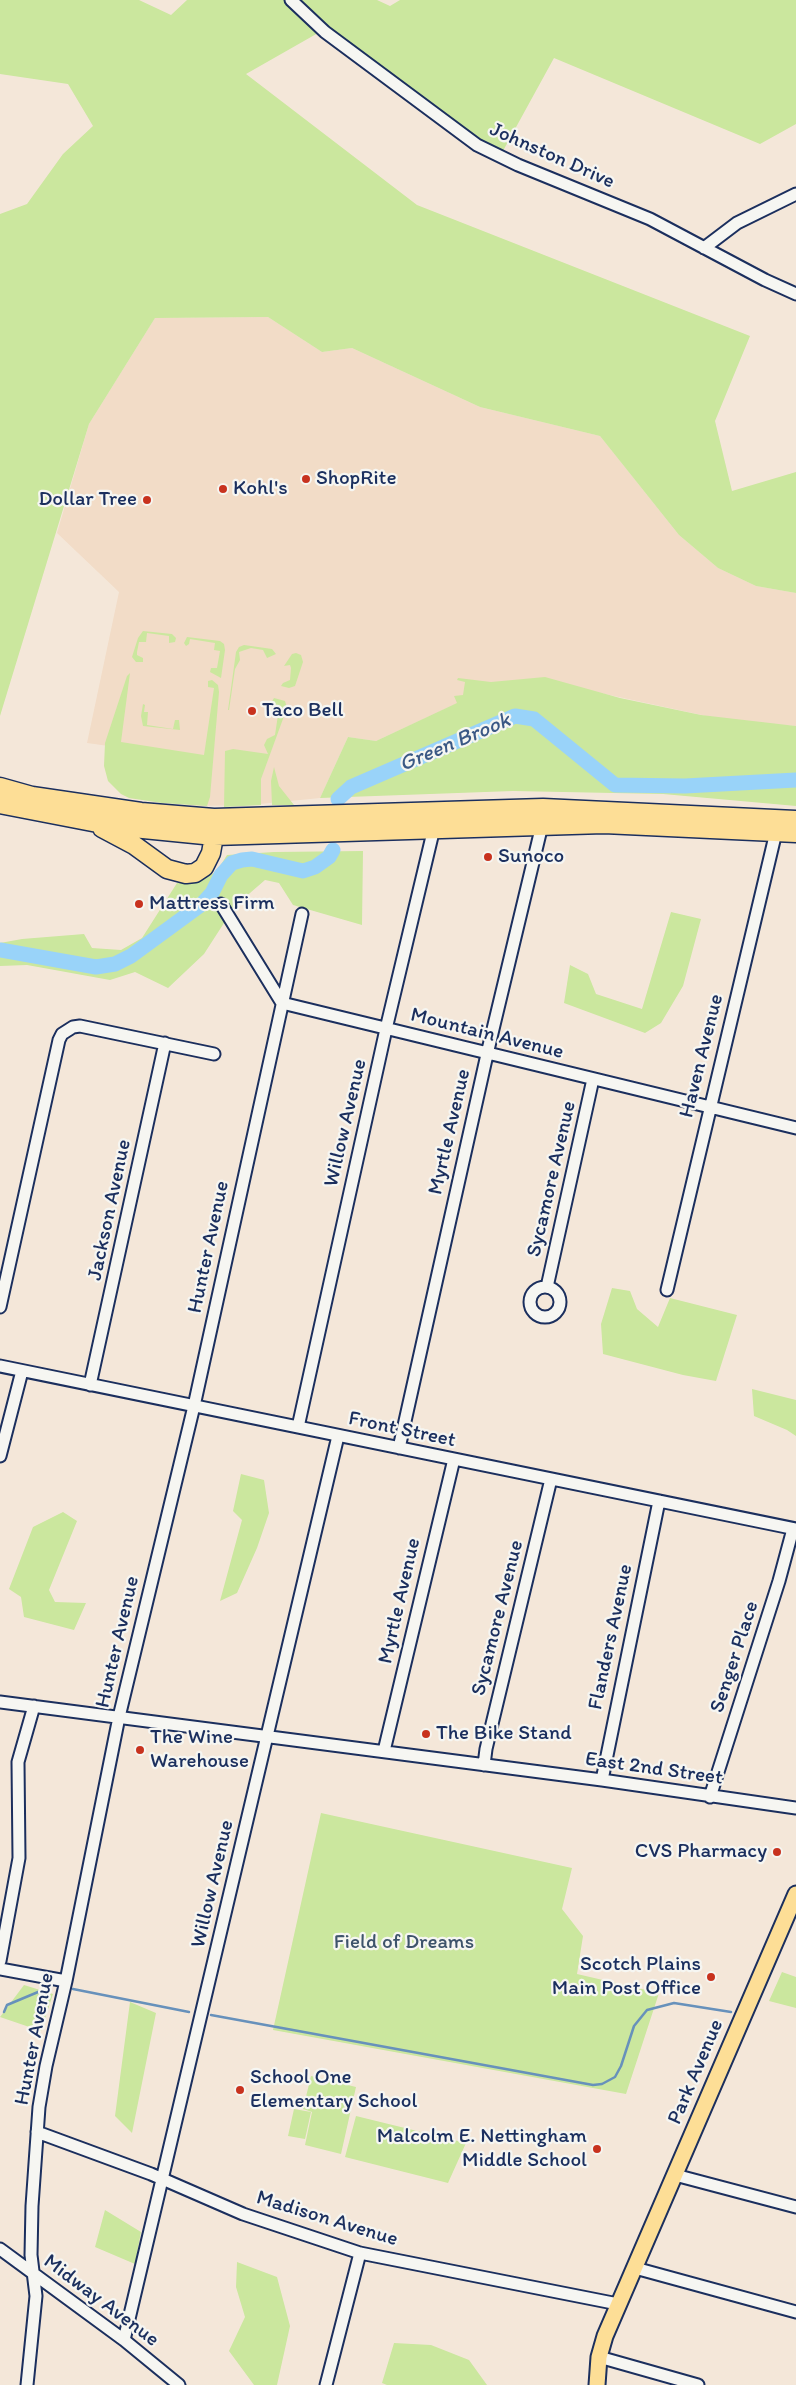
<!DOCTYPE html>
<html>
<head>
<meta charset="utf-8">
<style>
	body { margin:0 }
	canvas { display:block; background:#f4e7d9 }
</style>
</head>
<body>
<canvas width="796" height="2385"></canvas>
<script>
const g = document.querySelector('canvas').getContext('2d');
g.lineJoin = 'round';
function paint(path, color) {
  g.fillStyle = color;
  g.fill(path, 'evenodd');
}
function shape(rows) {
  const path = new Path2D();
  for (const r of rows) {
    if (r.length === 3) {
      path.moveTo(r[0] + r[2], r[1]);
      path.arc(r[0], r[1], r[2], 0, 2 * Math.PI);
      continue;
    }
    path.moveTo(r[0], r[1]);
    for (let i = 2; i < r.length; i += 2) path.lineTo(r[i], r[i + 1]);
  }
  return path;
}
function strokePath(path, color, width, dash) {
  g.strokeStyle = color;
  g.lineWidth = width;
  g.lineCap = dash ? 'butt' : 'round';
  g.setLineDash(dash || []);
  g.stroke(path);
}
function write(font, color, halo, rows, align = 'center') {
  g.font = font + ' Itim,sans-serif';
  g.lineWidth = 4.5;
  g.setLineDash([]);
  g.textBaseline = 'middle';
  g.strokeStyle = halo;
  g.fillStyle = color;
  for (const [text, x, y, turn = 0] of rows) {
    g.save();
    g.translate(x, y);
    g.rotate((+turn || 0) * Math.PI / 180);
    g.textAlign = isNaN(turn) ? turn : align;
    if (halo) g.strokeText(text, 0, 0);
    g.fillText(text, 0, 0);
    g.restore();
  }
}
paint(shape([
	[268,317,322,352,352,348,480,407,600,436,679,535,718,568,756,586,796,593,796,726,720,719,582,689,458,703,376,741,348,737,320,798,250,805,200,806,129,798,137,750,87,743,119,592,57,533,89,424,155,318]
]), '#f2dcc7');
paint(shape([
	[0,0,139,0,171,15,187,0,377,0,390,6,400,0,796,0,796,124,760,144,554,58,498,160,318,33,246,74,417,205,750,336,715,421,732,491,796,472,796,593,756,586,718,568,679,535,600,436,480,407,352,348,322,352,268,317,155,318,89,424,0,716,0,214,27,204,63,154,93,126,68,84,0,74],
	[143,631,172,634,176,638,175,642,169,643,169,636,147,633,146,642,139,642,137,652,137,655,143,658,143,662,136,662,132,657,138,638],
	[187,637,220,641,224,644,225,650,221,678,210,672,211,668,217,668,220,651,214,650,215,643,190,639,189,644,186,646,184,643],
	[244,645,272,649,276,654,267,658,263,650,251,648,239,652,240,660,235,669,229,710,228,710,236,652,239,647],
	[296,653,301,655,303,662,295,686,289,688,281,686,283,683,290,680,291,668,290,665,284,666,292,654],
	[130,673,121,742,204,755,214,688,208,687,208,681,212,680,218,685,219,692,210,797,207,806,162,803,129,798,121,794,108,781,104,766,105,743,127,676],
	[545,677,620,698,701,715,796,726,796,806,663,794,513,791,320,798,348,737,376,741,457,703,454,696,463,695,465,682,457,680,458,678,491,682],
	[274,698,285,701,287,708,261,779,261,805,224,807,225,751,233,749,268,754,264,745,267,739,275,735,279,708,277,705,271,707,270,705],
	[143,704,145,705,144,712,148,712,147,725,173,729,175,720,179,720,180,730,143,726,141,716],
	[274,767,279,786,294,805,272,805,271,781],
	[363,851,362,925,293,905,279,883,265,880,235,906,204,954,168,988,135,972,110,980,27,965,0,966,0,943,22,939,84,934,92,948,121,950,142,938,177,883,201,881,217,871,227,855,274,852],
	[671,912,701,919,683,986,661,1023,645,1033,564,1003,570,965,588,974,596,994,642,1009],
	[612,1288,630,1291,637,1309,658,1327,670,1298,737,1315,716,1381,683,1375,603,1354,601,1324],
	[752,1389,796,1400,796,1436,787,1430,754,1416],
	[241,1474,264,1480,269,1513,257,1548,237,1593,220,1601,242,1520,233,1511],
	[63,1512,77,1521,49,1590,55,1602,86,1603,74,1630,24,1617,21,1597,9,1589,33,1527],
	[321,1813,572,1868,562,1909,583,1936,577,1974,659,1993,626,2094,273,2030],
	[782,1972,796,1977,796,2008,769,2001],
	[24,1985,53,1994,41,2031,0,2017],
	[130,2002,156,2013,132,2133,115,2116],
	[311,2076,356,2087,341,2154,305,2145,312,2112,303,2109],
	[294,2109,311,2112,305,2139,288,2136],
	[356,2116,466,2143,448,2183,345,2157],
	[105,2210,141,2232,135,2264,95,2247],
	[237,2262,277,2277,290,2326,277,2385,254,2385,229,2351,245,2317,236,2287],
	[394,2343,431,2345,469,2360,487,2385,387,2385,382,2383]
]), '#cbe79e');
strokePath(shape([
	[73,1989,189,2012],
	[4,2012,7,2005,50,1987],
	[211,2015,593,2085,602,2084,615,2077,621,2066,634,2026,647,2010,674,2003,731,2012]
]), '#6791bb', 2.5);
strokePath(shape([
	[338,799,351,787,515,716,534,719,615,785,685,786,796,780],
	[0,950,96,967,115,964,131,956,202,904,212,893,221,875,232,863,242,860,252,859,303,871,315,867,329,857,333,850]
]), '#99d3f9', 15);
const minor = shape([
	[291,0,325,32,477,145,518,165,650,219,765,280,796,294],
	[704,248,737,223,796,194],
	[221,904,282,1003,796,1128],
	[547,1287,593,1079],
	[545,1302,15],
	[667,1290,776,832],
	[0,1307,59,1040,62,1034,73,1027,80,1026,214,1054],
	[0,1366,796,1529],
	[90,1385,165,1043],
	[298,1427,386,1029,434,828],
	[399,1448,488,1050,542,825],
	[0,1456,22,1371],
	[0,1702,602,1780,796,1808],
	[384,1751,454,1459],
	[484,1765,486,1749,551,1479],
	[602,1780,659,1501],
	[710,1797,779,1581,793,1529],
	[0,1961,19,1858,18,1762,34,1706],
	[0,1969,66,1981],
	[37,2132,151,2174,243,2214,360,2253,618,2304],
	[675,2175,796,2207],
	[0,2249,124,2340,179,2385],
	[635,2268,796,2312],
	[124,2340,338,1436],
	[599,2357,698,2385],
	[27,2385,36,2296,31,2255,32,2206,39,2107,46,2066,66,1981,119,1717,194,1406,302,914],
	[326,2385,360,2253]
]);
const major = shape([
	[597,2385,599,2357,605,2336,796,1894]
]);
const highway = shape([
	[0,787,32,796,141,812,214,818,543,808,796,820],
	[0,804,113,826,214,836,604,824,796,833],
	[102,828,134,845,167,869,186,874,195,873,204,867,211,853,214,836]
]);
strokePath(minor, '#1b2f5e', 15);
strokePath(major, '#1b2f5e', 19);
strokePath(highway, '#1b2f5e', 21);
strokePath(minor, '#f6f6f2', 11);
strokePath(major, '#fdde96', 15);
strokePath(highway, '#fdde96', 18);
for (const [x, y, r, color] of [
	[306,479,5,"#c8321e"],
	[223,489,5,"#c8321e"],
	[147,500,5,"#c8321e"],
	[252,711,5,"#c8321e"],
	[488,857,5,"#c8321e"],
	[139,904,5,"#c8321e"],
	[426,1734,5,"#c8321e"],
	[140,1750,5,"#c8321e"],
	[777,1852,5,"#c8321e"],
	[711,1977,5,"#c8321e"],
	[240,2090,5,"#c8321e"],
	[597,2149,5,"#c8321e"]
]) {
  const dot = new Path2D();
  dot.arc(x, y, r, 0, 2 * Math.PI);
  g.fillStyle = color;
  g.fill(dot);
  strokePath(dot, '#f6f6f2', 2);
}
write('21px', '#1b2f5e', '#f6f6f2', [
	["Johnston Drive",552,156,24],
	["Mountain Avenue",487,1034,14],
	["Haven Avenue",702,1056,-76],
	["Willow Avenue",346,1123,-77],
	["Myrtle Avenue",450,1132,-77],
	["Sycamore Avenue",552,1179,-77],
	["Jackson Avenue",110,1210,-78],
	["Hunter Avenue",209,1247,-78],
	["Front Street",402,1430,12],
	["Myrtle Avenue",400,1601,-77],
	["Sycamore Avenue",498,1618,-76],
	["Flanders Avenue",611,1637,-78],
	["Hunter Avenue",118,1642,-77],
	["Senger Place",735,1657,-72],
	["East 2nd Street",654,1769,8],
	["Willow Avenue",213,1884,-77],
	["Hunter Avenue",35,2039,-79],
	["Park Avenue",696,2072,-67],
	["Madison Avenue",327,2219,17],
	["Midway Avenue",101,2301,37]
]);
write('21px', '#1b2f5e', '#f6f6f2', [
	["ShopRite",316,479],
	["Kohl's",233,489],
	["Dollar Tree",137,500,"right"],
	["Taco Bell",262,711],
	["Sunoco",498,857],
	["Mattress Firm",149,904],
	["The Bike Stand",436,1734],
	["The Wine",150,1738],
	["Warehouse",150,1762],
	["CVS Pharmacy",767,1852,"right"],
	["Scotch Plains",701,1965,"right"],
	["Main Post Office",701,1989,"right"],
	["School One",250,2078],
	["Elementary School",250,2102],
	["Malcolm E. Nettingham",587,2137,"right"],
	["Middle School",587,2161,"right"]
], 'left');
write('21px', '#3e546b', '#f6f6f2', [
	["Field of Dreams",404,1943]
]);
write('italic 22px', '#3a5885', '#f6f6f2', [
	["Green Brook",455,743,-23]
]);
</script>
</body>
</html>
